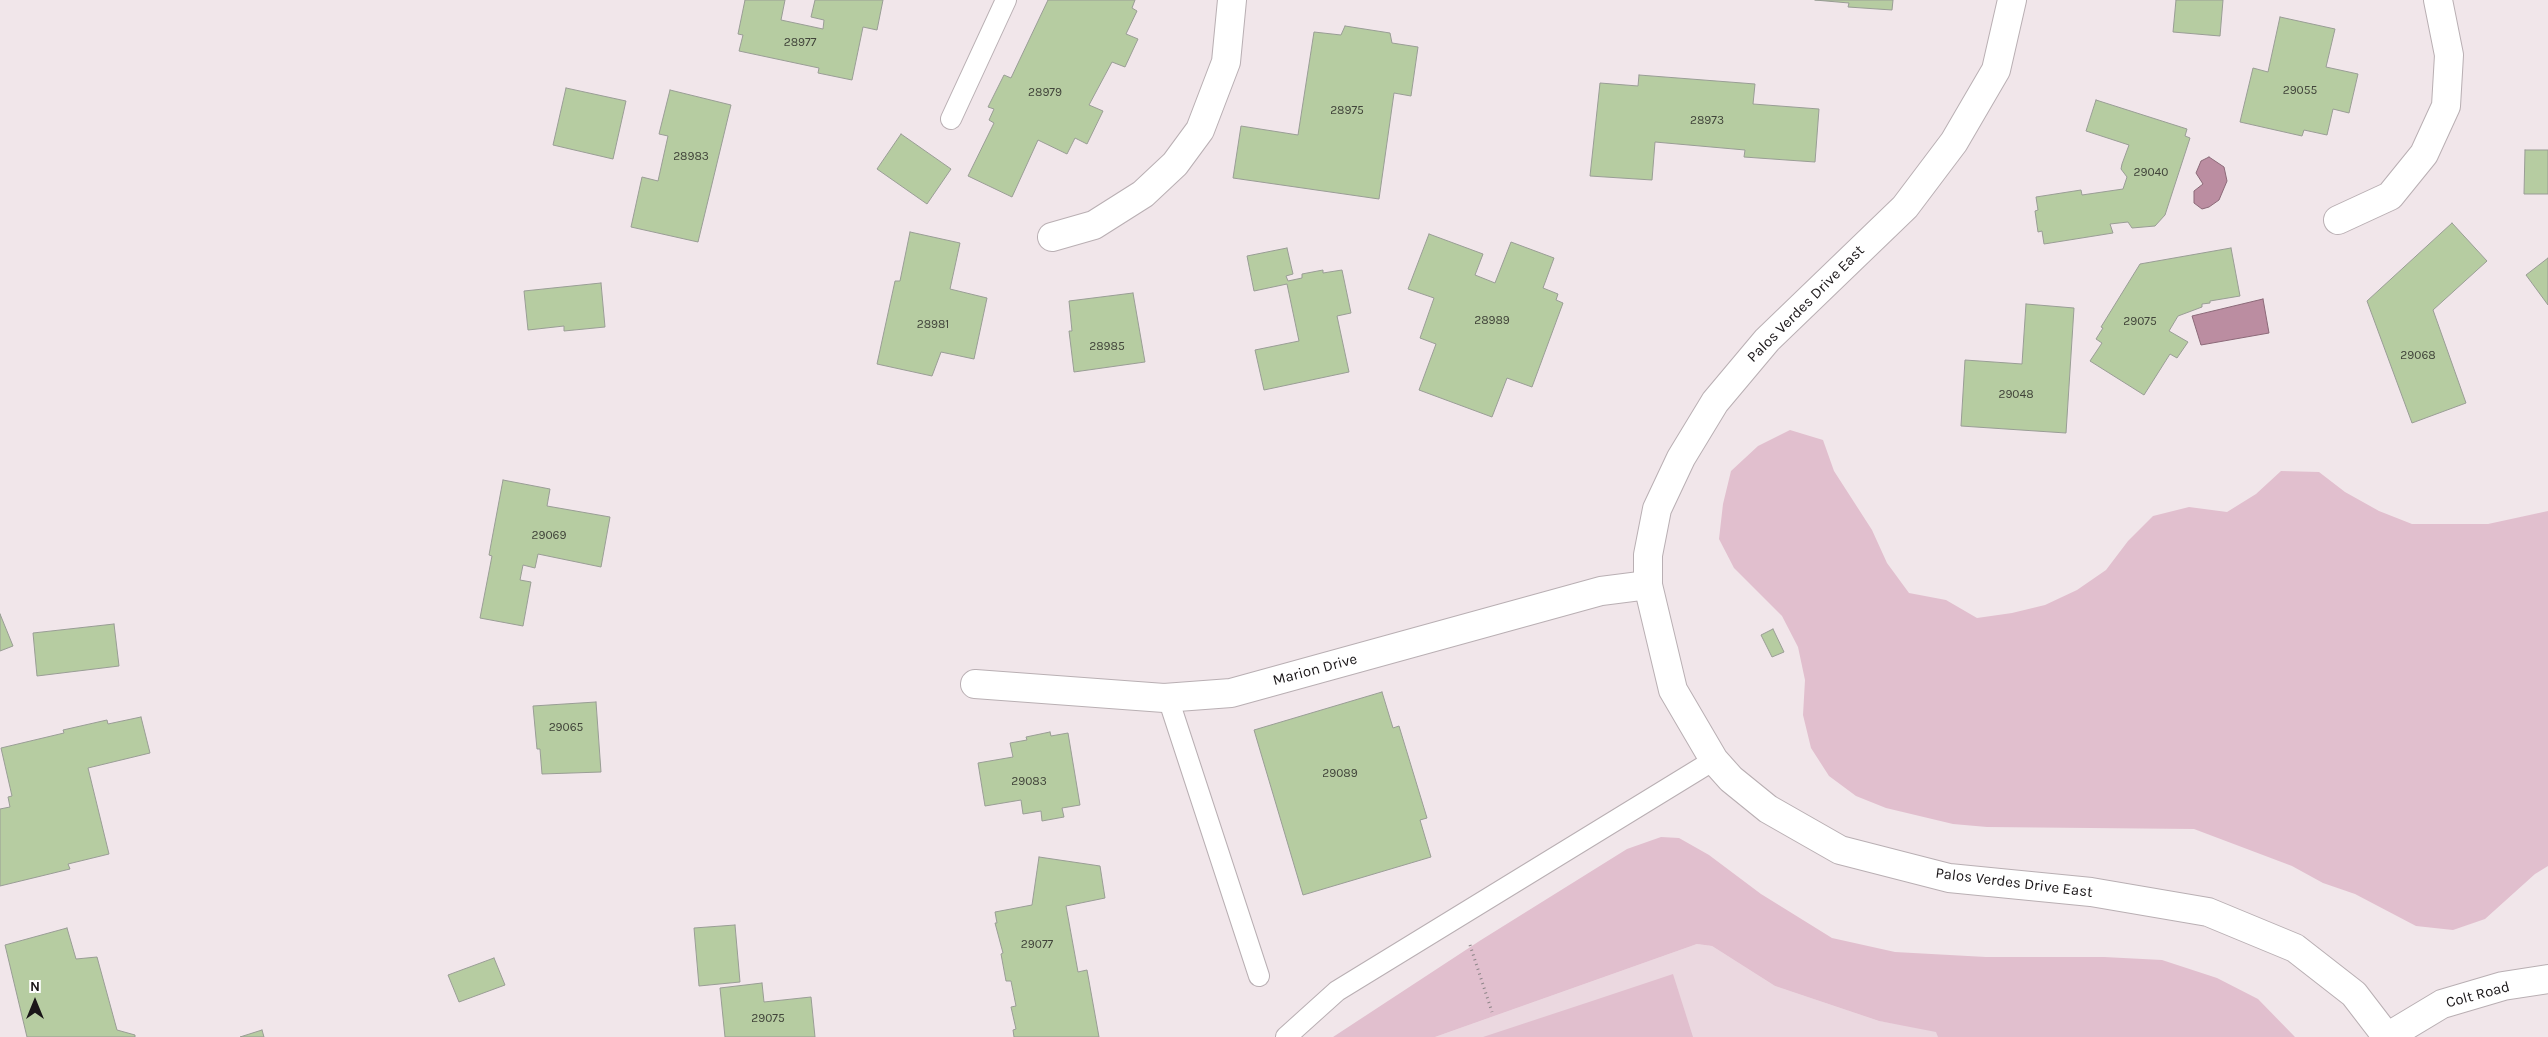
<!DOCTYPE html>
<html>
<head>
<meta charset="utf-8">
<style>
	body { margin:0 }
	#map { position:relative; width:2548px; height:1037px; overflow:hidden; background:#f1e6ea; font-family:Karla,sans-serif }
	canvas { display:block }
	.north { position:absolute; left:10px; top:977px; width:50px; height:50px; -webkit-text-stroke:4px #fff; paint-order:stroke; rotate:0deg; font-size:14px; font-weight:700; line-height:20px; text-align:center; color:#1a1618 }
	.north::after { content:''; display:block; margin:auto; width:18px; height:22px; background:#1a1618; clip-path:polygon(50% 0,100% 100%,50% 72%,0 100%) }
</style>
</head>
<body>
<div id="map">
<canvas width="2548" height="1037"></canvas>
<div class="north">N</div>
</div>
<script>
const g = document.querySelector('canvas').getContext('2d');
g.lineJoin = 'round';
function paint(path, color) {
  g.fillStyle = color;
  g.fill(path, 'evenodd');
}
function shape(rows) {
  const path = new Path2D();
  for (const r of rows) {
    path.moveTo(r[0], r[1]);
    for (let i = 2; i < r.length; i += 2) path.lineTo(r[i], r[i + 1]);
  }
  return path;
}
function strokePath(path, color, width, dash) {
  g.strokeStyle = color;
  g.lineWidth = width;
  g.lineCap = dash ? 'butt' : 'round';
  g.setLineDash(dash || []);
  g.stroke(path);
}
function write(font, color, halo, rows, align = 'center') {
  g.font = font + ' Karla,sans-serif';
  g.lineWidth = 4;
  g.setLineDash([]);
  g.textBaseline = 'middle';
  g.strokeStyle = halo;
  g.fillStyle = color;
  for (const [text, x, y, turn = 0] of rows) {
    g.save();
    g.translate(x, y);
    g.rotate((+turn || 0) * Math.PI / 180);
    g.textAlign = isNaN(turn) ? turn : align;
    if (halo) g.strokeText(text, 0, 0);
    g.fillText(text, 0, 0);
    g.restore();
  }
}
paint(shape([
	[1697,944,1712,946,1775,986,1879,1021,1977,1037,1435,1037]
]), '#ebd8e0');
paint(shape([
	[1790,430,1823,440,1834,471,1872,530,1887,563,1909,593,1946,600,1977,618,2012,613,2045,605,2077,590,2106,570,2128,541,2153,516,2189,507,2227,512,2256,494,2281,471,2319,472,2345,492,2379,511,2412,524,2488,524,2548,511,2548,866,2535,874,2485,919,2453,930,2416,926,2355,894,2323,883,2292,866,2194,829,1987,827,1953,824,1886,808,1856,796,1829,776,1811,748,1803,715,1805,680,1798,647,1782,616,1734,568,1719,539,1723,504,1731,471,1758,446],
	[1661,837,1679,838,1709,855,1761,894,1832,938,1895,952,1986,957,2104,957,2162,960,2217,978,2258,999,2295,1037,1938,1037,1936,1032,1879,1021,1775,986,1712,946,1697,944,1435,1037,1333,1037,1481,940,1627,849],
	[1673,974,1693,1037,1483,1037,1586,1003]
]), '#e1bfce');
const water = shape([
	[2209,157,2224,167,2227,181,2219,200,2209,207,2202,209,2194,203,2194,191,2203,184,2196,173,2201,161,2209,157],
	[2263,299,2269,333,2201,345,2192,316,2263,299]
]);
paint(water, '#bb8da1');
strokePath(water, '#8b6978', 1);
const building = shape([
	[745,0,785,0,781,20,823,29,824,20,811,17,815,0,883,0,877,30,863,27,852,80,818,73,819,68,739,51,743,35,738,34,745,0],
	[1048,0,1135,0,1132,8,1137,11,1126,34,1138,39,1125,67,1112,62,1089,105,1103,111,1087,144,1075,138,1067,154,1038,140,1012,197,968,176,994,123,989,120,994,109,988,107,1004,75,1011,78,1048,0],
	[1815,0,1893,0,1892,10,1848,7,1849,3,1815,0],
	[2176,0,2223,0,2220,36,2173,32,2176,0],
	[2280,17,2335,29,2326,67,2358,74,2349,113,2333,109,2327,135,2304,130,2302,136,2240,122,2253,68,2268,72,2280,17],
	[1345,26,1390,33,1392,43,1418,47,1411,96,1394,93,1379,199,1233,178,1241,126,1298,135,1314,32,1341,35,1345,26],
	[1639,75,1755,84,1753,104,1819,109,1815,162,1744,157,1745,150,1655,142,1652,180,1590,176,1600,83,1638,86,1639,75],
	[566,88,626,101,613,159,553,145,566,88],
	[670,90,731,105,698,242,631,227,642,177,658,181,668,136,659,134,670,90],
	[2096,100,2187,129,2185,136,2190,138,2165,215,2155,226,2132,228,2128,222,2110,224,2113,233,2044,244,2042,231,2038,232,2035,211,2038,210,2036,197,2081,190,2082,195,2123,189,2127,177,2121,169,2122,164,2129,145,2086,131,2096,100],
	[901,134,951,169,927,204,877,169,901,134],
	[2525,150,2548,150,2548,194,2524,194,2525,150],
	[2452,223,2487,261,2433,310,2466,403,2412,423,2367,301,2452,223],
	[910,232,960,243,950,289,987,298,974,359,941,352,932,376,877,364,895,281,900,281,910,232],
	[1429,234,1483,254,1475,275,1495,283,1511,242,1554,258,1543,288,1558,294,1556,300,1563,303,1532,387,1507,378,1492,417,1419,390,1436,344,1420,338,1434,298,1408,289,1429,234],
	[1287,248,1293,274,1286,276,1288,281,1302,278,1302,274,1323,270,1323,273,1342,270,1351,313,1337,316,1349,372,1264,390,1255,350,1299,341,1287,284,1254,291,1247,256,1287,248],
	[2231,248,2240,296,2210,301,2210,303,2202,304,2202,307,2178,316,2169,331,2188,342,2177,358,2170,354,2144,395,2090,361,2102,343,2096,339,2103,328,2101,327,2140,264,2231,248],
	[2548,258,2548,305,2526,275,2548,258],
	[601,283,605,327,564,331,564,326,528,330,524,291,601,283],
	[1133,293,1145,362,1074,372,1069,331,1072,331,1069,301,1133,293],
	[2026,304,2074,308,2066,433,1961,426,1965,360,2022,364,2026,304],
	[503,480,550,489,547,506,610,517,601,567,538,554,535,568,523,565,520,580,531,582,523,626,480,618,492,556,489,555,503,480],
	[0,614,13,646,0,651,0,614],
	[114,624,119,666,37,676,33,633,114,624],
	[1773,629,1784,652,1772,657,1761,635,1773,629],
	[1382,692,1393,728,1399,726,1427,818,1420,820,1431,857,1303,895,1254,730,1382,692],
	[596,702,601,772,542,774,540,749,537,749,533,706,596,702],
	[141,717,150,753,88,768,109,854,68,864,70,869,0,886,0,809,10,807,8,797,12,796,1,748,64,733,63,730,107,720,108,724,141,717],
	[1050,732,1051,736,1068,733,1080,805,1062,808,1064,817,1042,821,1041,811,1023,814,1021,800,985,806,978,763,1013,757,1010,743,1027,740,1026,737,1050,732],
	[1039,857,1100,866,1105,898,1066,906,1078,972,1087,970,1099,1037,1014,1037,1013,1030,1016,1029,1011,1007,1016,1006,1011,981,1006,981,1001,954,1003,953,995,923,997,923,995,912,1032,905,1039,857],
	[735,925,740,982,699,986,694,928,735,925],
	[67,928,76,959,97,957,117,1030,135,1035,135,1037,27,1037,5,945,67,928],
	[494,958,505,985,459,1002,448,975,494,958],
	[762,983,764,1002,811,997,815,1037,725,1037,720,988,762,983],
	[262,1030,264,1037,240,1037,262,1030]
]);
paint(building, '#b6cca1');
strokePath(building, '#999d95', 1);
const lane = shape([
	[951,119,1006,0],
	[1168,698,1259,976],
	[1286,1037,1337,991,1714,760]
]);
const street = shape([
	[2338,220,2390,196,2424,154,2446,106,2449,55,2438,0],
	[1052,237,1094,225,1143,194,1175,164,1200,130,1226,62,1232,0],
	[975,684,1164,698,1231,693,1601,591,1648,585],
	[2387,1037,2442,1004,2503,986,2548,979]
]);
const secondary = shape([
	[2012,0,1996,70,1954,142,1905,207,1767,340,1715,402,1681,458,1657,509,1648,555,1648,585,1673,690,1714,760,1731,779,1768,809,1840,850,1949,878,2091,892,2208,912,2295,948,2354,994,2387,1037]
]);
strokePath(lane, '#b9afb3', 22);
strokePath(street, '#b9afb3', 30);
strokePath(secondary, '#b9afb3', 30);
strokePath(shape([
	[1470,945,1492,1012]
]), '#8d8588', 3, [1, 4]);
strokePath(lane, '#fff', 20);
strokePath(street, '#fff', 28);
strokePath(secondary, '#fff', 28);
write('12px', '#41443a', null, [
	["28977",800,43],
	["29055",2300,91],
	["28979",1045,93],
	["28975",1347,111],
	["28973",1707,121],
	["28983",691,157],
	["29040",2151,173],
	["28989",1492,321],
	["29075",2140,322],
	["28981",933,325],
	["28985",1107,347],
	["29068",2418,356],
	["29048",2016,395],
	["29069",549,536],
	["29065",566,728],
	["29089",1340,774],
	["29083",1029,782],
	["29077",1037,945],
	["29075",768,1019]
]);
write('15px', '#1a1618', '#fff', [
	["Palos Verdes Drive East",1806,304,-45],
	["Marion Drive",1315,670,-15],
	["Palos Verdes Drive East",2014,883,7],
	["Colt Road",2478,995,-15]
]);
</script>
</body>
</html>
